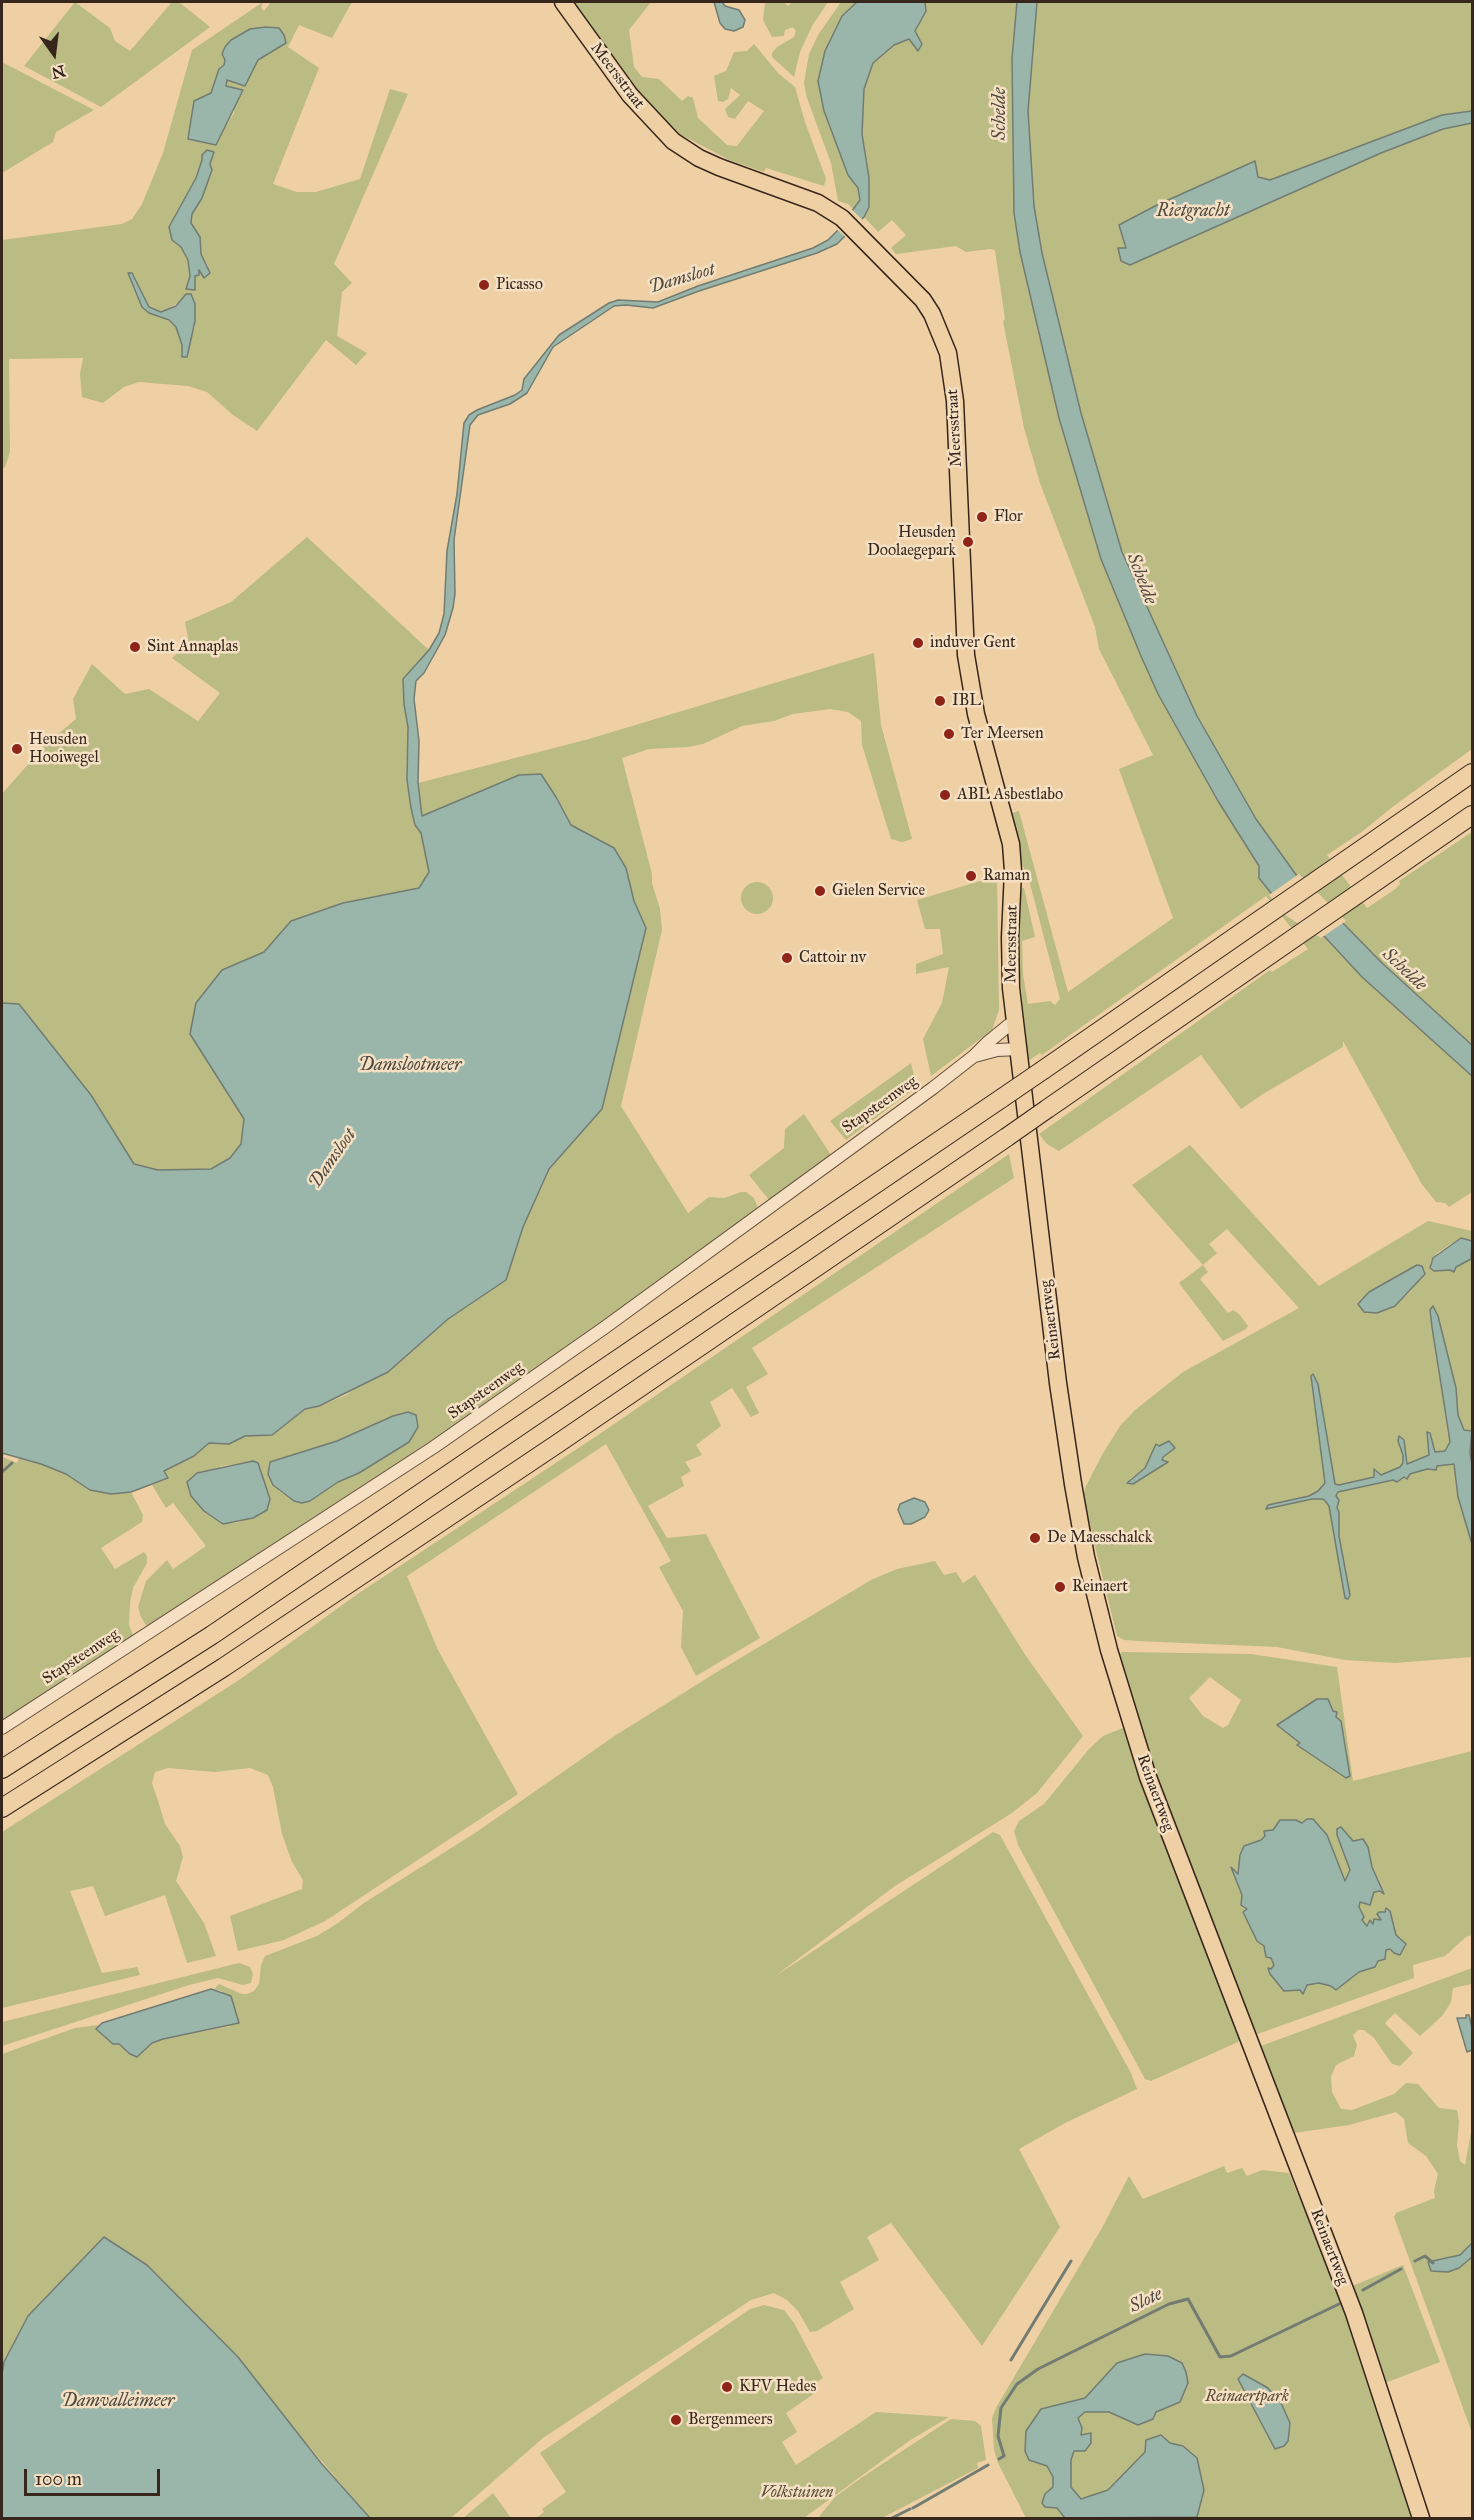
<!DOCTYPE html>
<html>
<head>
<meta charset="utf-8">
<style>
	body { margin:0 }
	#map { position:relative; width:1474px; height:2520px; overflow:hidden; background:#efd0a4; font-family:"IM FELL Great Primer",serif }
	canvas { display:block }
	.frame { position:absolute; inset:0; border:3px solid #37261c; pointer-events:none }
	.north { position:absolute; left:24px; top:24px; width:60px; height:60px; -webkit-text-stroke:4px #f5e0c4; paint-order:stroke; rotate:166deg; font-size:16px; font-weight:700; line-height:24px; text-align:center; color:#37261c }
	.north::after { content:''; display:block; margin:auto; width:21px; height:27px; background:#37261c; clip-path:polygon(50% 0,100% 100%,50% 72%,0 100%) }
	.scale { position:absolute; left:24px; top:2469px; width:136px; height:27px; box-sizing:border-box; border:3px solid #37261c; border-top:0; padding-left:8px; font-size:18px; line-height:21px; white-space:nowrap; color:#37261c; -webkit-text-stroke:4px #f5e0c4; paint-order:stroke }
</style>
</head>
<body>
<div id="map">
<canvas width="1474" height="2520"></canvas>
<div class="frame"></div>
<div class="north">N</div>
<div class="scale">100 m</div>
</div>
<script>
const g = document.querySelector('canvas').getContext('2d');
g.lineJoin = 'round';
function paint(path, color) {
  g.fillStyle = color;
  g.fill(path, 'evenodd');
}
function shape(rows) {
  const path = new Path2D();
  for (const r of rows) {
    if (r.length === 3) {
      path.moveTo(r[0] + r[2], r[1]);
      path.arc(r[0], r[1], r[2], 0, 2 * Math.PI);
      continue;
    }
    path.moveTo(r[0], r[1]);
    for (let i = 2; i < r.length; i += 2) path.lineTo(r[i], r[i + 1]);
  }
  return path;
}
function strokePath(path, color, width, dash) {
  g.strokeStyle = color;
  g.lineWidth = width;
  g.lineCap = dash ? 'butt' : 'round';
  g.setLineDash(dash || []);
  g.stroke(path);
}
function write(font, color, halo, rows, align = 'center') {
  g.font = font + ' "IM FELL Great Primer",serif';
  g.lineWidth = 5;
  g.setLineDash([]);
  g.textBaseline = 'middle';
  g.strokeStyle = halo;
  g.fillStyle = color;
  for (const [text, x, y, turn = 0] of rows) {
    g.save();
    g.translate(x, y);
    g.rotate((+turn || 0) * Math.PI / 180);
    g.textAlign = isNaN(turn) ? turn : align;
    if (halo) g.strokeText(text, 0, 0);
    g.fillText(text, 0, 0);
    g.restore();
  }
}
paint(shape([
	[75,2,110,28,115,41,130,51,172,2,179,2,210,27,101,107,24,66],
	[263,2,261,8,264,11,271,2,352,2,332,38,299,25,288,47,319,68,273,184,297,192,316,192,360,179,390,89,408,94,334,264,352,283,342,292,337,336,367,353,356,365,326,340,257,431,233,415,207,392,188,386,139,382,124,387,103,403,82,397,80,374,83,358,9,359,10,452,5,467,2,469,2,240,122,224,132,219,142,204,163,153,192,50],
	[231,40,279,48,258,60,245,86,227,80,226,86,243,90,234,106,234,113,220,135,194,101,211,93,219,69,224,65,225,60,222,54,225,47],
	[207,150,214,152,210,164,212,170,202,198,192,214,191,223,200,237,201,254,208,266,199,270,195,276,195,290,188,260,181,246,172,240,169,227,196,178,202,160,202,155],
	[129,273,132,273,149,307,162,312,183,300,195,304,195,327,191,336,187,357,181,354,183,349,176,327,169,321,149,313,142,307],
	[573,2,651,2,629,30,634,67,642,77,659,79,682,101,688,96,693,98,698,118,727,145,737,146,764,111,748,101,735,119,728,117,725,109,740,95,731,88,728,99,723,102,718,101,714,76,726,71,734,52,747,51,754,44,778,73,795,87,805,122,826,179,824,186,766,168,764,172,729,160,674,131,643,98,622,71],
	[765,2,784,2,788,6,792,2,828,2,812,26,800,52,794,77,772,57,772,53,777,47,794,37,796,31,793,27,785,30,784,36,772,37,763,20],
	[841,2,857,2,842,16,825,51,824,111,848,175,858,188,860,200,854,210,848,204,838,201,831,163,807,98,804,83,809,54,818,35],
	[925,2,1017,2,1012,58,1014,213,1141,656,1158,694,1218,801,1259,866,1261,874,1287,913,1325,937,1362,977,1472,1076,1472,1192,1449,1207,1445,1203,1436,1202,1421,1183,1343,1041,1343,1047,1263,1094,1241,1109,1201,1055,1059,1151,1047,1144,1039,1134,1270,970,1272,972,1308,949,1266,896,1042,1055,1040,1053,1028,1061,1017,944,1021,888,1024,888,1035,937,1022,941,1023,975,1028,1004,1050,1001,1055,1005,1060,999,1028,876,1020,861,1012,813,1019,811,1068,992,1173,918,1119,769,1153,755,1099,649,1095,627,1040,483,1024,428,1003,321,1005,319,995,250,990,249,966,252,956,246,896,254,891,248,906,235,892,220,878,232,864,217,869,207,869,178,862,134,864,89,873,63,894,45,909,39,917,50,922,44,914,31,926,11],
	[1037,2,1472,2,1472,111,1442,115,1270,180,1258,177,1254,161,1120,225,1126,248,1118,249,1121,261,1381,153,1443,129,1472,123,1472,749,1391,808,1363,831,1327,855,1367,908,1394,890,1400,884,1399,881,1472,832,1472,1045,1382,963,1297,876,1256,819,1197,716,1122,552,1081,413,1042,253,1034,206,1028,111],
	[2,62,94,110,56,132,53,142,2,173],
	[307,537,429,650,403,679,404,704,408,727,407,780,411,809,415,824,421,833,429,872,419,888,343,903,291,921,264,952,222,970,231,1096,244,1119,241,1144,229,1158,211,1169,157,1170,134,1164,91,1095,19,1004,2,1003,2,794,45,745,76,719,73,699,92,664,125,694,149,689,198,721,220,693,172,658,189,643,185,622,231,602],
	[874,653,881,725,912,839,902,842,891,839,862,745,861,721,848,712,830,709,793,714,774,721,742,726,703,744,688,747,649,749,622,758,652,874,652,883,660,909,662,930,621,1106,688,1213,709,1197,724,1198,741,1192,746,1192,754,1198,758,1208,600,1324,426,1446,147,1627,141,1617,138,1607,146,1581,167,1560,173,1569,206,1546,173,1503,166,1508,152,1485,168,1479,164,1471,194,1456,209,1443,229,1444,245,1436,272,1435,305,1409,320,1406,346,1395,448,1319,506,1280,523,1227,549,1169,602,1109,646,928,634,901,626,868,614,848,571,825,556,797,540,774,519,775,422,817,418,783,589,739],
	[408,1412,416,1415,418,1427,396,1450,359,1473,338,1482,310,1501,294,1501,279,1491,268,1466,270,1462,337,1441,393,1416],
	[253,1461,258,1463,270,1499,240,1522,223,1524,204,1511,191,1496,221,1466],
	[997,876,999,1010,992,1030,931,1076,923,1039,942,1003,949,967,916,974,916,964,943,954,940,929,925,929,917,900],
	[757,898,16],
	[911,1063,917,1087,846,1140,830,1121],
	[804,1114,831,1155,769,1200,749,1175,784,1148,785,1129],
	[1190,1145,1319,1286,1428,1221,1472,1231,1472,1241,1461,1238,1457,1240,1437,1253,1430,1263,1434,1271,1450,1270,1472,1257,1472,1657,1395,1663,1345,1660,1277,1647,1137,1641,1124,1640,1117,1636,1083,1497,1086,1486,1102,1455,1120,1426,1135,1410,1183,1372,1299,1308,1227,1229,1209,1244,1217,1253,1203,1265,1208,1272,1200,1279,1228,1313,1233,1310,1239,1314,1248,1326,1246,1329,1223,1341,1179,1283,1203,1265,1132,1185],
	[1406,1272,1412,1290,1395,1306,1369,1292],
	[1169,1441,1175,1448,1163,1457,1162,1461,1167,1463,1134,1484,1130,1479,1145,1468,1156,1444,1159,1446],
	[1009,1154,1014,1178,752,1348,768,1374,746,1387,759,1413,751,1417,732,1388,710,1402,721,1426,696,1445,702,1455,685,1462,691,1471,681,1477,684,1486,648,1506,667,1538,706,1534,760,1638,696,1676,681,1647,683,1611,659,1567,671,1561,606,1444,407,1576,438,1650,518,1794,325,1921,284,1940,238,1951,230,1916,302,1889,303,1880,292,1862,282,1834,273,1787,268,1775,250,1768,215,1772,168,1768,155,1772,152,1783,158,1801,165,1824,180,1846,183,1857,176,1881,204,1923,216,1956,187,1963,165,1895,105,1916,93,1886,70,1891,102,1973,137,1967,140,1975,2,2008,2,1832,239,1680,356,1595,598,1435],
	[2,1453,4,1454,3,1457,17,1463,19,1458,41,1464,66,1474,90,1490,111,1494,131,1492,143,1515,142,1522,101,1548,115,1569,144,1552,147,1556,147,1563,133,1588,130,1602,129,1625,134,1638,2,1722],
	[935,1561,944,1575,956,1572,963,1583,975,1575,1026,1656,1083,1736,1037,1793,1012,1813,895,1886,774,1977,993,1832,1000,1835,1131,2073,1137,2089,1067,2122,1019,2149,1060,2227,982,2346,891,2223,867,2237,879,2260,840,2282,854,2309,817,2331,810,2332,798,2311,787,2300,774,2293,751,2300,543,2438,451,2518,370,2518,279,2411,147,2265,4,2362,2,2375,2,2054,75,2028,99,2025,96,2030,113,2044,118,2044,130,2054,143,2052,152,2043,163,2039,231,2026,222,1991,214,1989,219,1984,242,1994,247,1994,254,1991,259,1984,261,1965,265,1956,317,1936,338,1923,364,1903,475,1833,616,1735,717,1672,871,1580,897,1569],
	[1122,1652,1251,1654,1337,1667,1353,1781,1472,1751,1472,1935,1466,1937,1445,1956,1413,1965,1414,1978,1255,2035,1152,1764,1118,1656],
	[1210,1677,1241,1700,1228,1725,1223,1728,1203,1716,1189,1698],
	[1123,1728,1240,2039,1238,2042,1151,2081,1145,2079,1018,1845,1014,1831,1019,1821,1044,1804,1089,1749,1103,1736],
	[239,1963,250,1967,253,1974,251,1983,243,1985,218,1978,189,1985,2,2046,2,2022],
	[1472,1968,1472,1984,1453,1988,1451,2002,1443,2015,1420,2036,1395,2013,1385,2023,1413,2053,1400,2066,1392,2064,1374,2038,1364,2030,1358,2030,1353,2035,1357,2045,1354,2056,1336,2065,1331,2077,1332,2092,1341,2109,1352,2110,1394,2094,1406,2083,1418,2084,1439,2108,1457,2110,1459,2122,1457,2145,1460,2161,1465,2165,1472,2127,1472,2243,1460,2255,1449,2259,1438,2259,1471,2259,1472,2257,1472,2433,1394,2217,1396,2213,1435,2198,1434,2191,1438,2174,1426,2156,1408,2143,1404,2119,1396,2112,1349,2125,1294,2133,1261,2046],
	[1224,2166,1227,2173,1242,2168,1247,2176,1262,2170,1289,2173,1348,2315,1414,2518,1026,2518,998,2463,994,2450,992,2418,997,2406,1102,2228,1129,2176,1143,2199],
	[1403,2265,1440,2362,1385,2383,1350,2287],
	[764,2305,784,2310,794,2323,823,2378,811,2386,815,2393,786,2413,797,2432,782,2442,796,2465,876,2412,949,2417,909,2441,804,2518,536,2518,544,2512,542,2509,566,2492,540,2453,750,2309],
	[951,2419,975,2421,981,2426,986,2460,977,2463,978,2468,882,2518,818,2518,835,2497,861,2478],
	[493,2493,511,2518,463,2518]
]), '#bbbb84');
const water = shape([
	[714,2,722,2,725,6,739,10,745,20,743,27,734,31,725,29,720,23,714,2],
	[857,2,925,2,926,11,915,31,922,44,918,51,909,39,894,45,873,63,864,89,862,134,869,178,869,207,864,217,837,244,817,253,699,291,653,308,626,305,614,306,553,347,527,393,510,404,478,415,470,425,454,540,455,594,453,608,445,635,424,673,416,681,414,699,419,741,418,783,422,816,519,775,541,774,556,797,571,825,614,848,626,868,634,901,646,928,602,1109,549,1169,523,1227,506,1280,448,1319,388,1372,319,1406,305,1409,272,1435,245,1436,229,1444,209,1443,194,1456,164,1471,168,1478,131,1492,111,1494,90,1490,66,1474,41,1464,2,1453,2,1003,19,1004,91,1095,134,1164,158,1170,211,1169,230,1158,241,1144,244,1119,190,1034,196,1003,222,970,264,952,291,921,343,903,419,888,429,872,421,833,415,825,411,808,407,780,408,727,404,704,403,679,429,650,439,633,444,614,447,551,457,494,464,423,469,415,477,410,515,395,522,390,524,379,559,335,609,303,618,300,658,302,698,286,813,248,828,240,837,231,860,200,858,188,848,175,824,111,818,81,825,51,842,16,857,2],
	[1017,2,1037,2,1028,111,1034,206,1042,253,1081,413,1122,552,1197,716,1256,819,1297,876,1382,963,1472,1045,1472,1076,1362,977,1325,937,1287,913,1259,878,1259,866,1218,801,1158,694,1141,656,1101,559,1059,418,1020,252,1014,213,1012,58,1017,2],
	[266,27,279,28,284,35,286,43,258,60,245,86,227,80,226,86,243,90,216,145,188,139,194,101,211,93,219,69,224,65,225,60,222,54,225,47,231,40,250,29,266,27],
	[1472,111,1472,123,1443,129,1381,153,1130,265,1121,261,1118,248,1126,248,1119,225,1157,205,1255,161,1258,177,1270,180,1442,115,1472,111],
	[207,150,214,152,210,164,212,170,202,198,192,214,191,223,200,237,201,254,210,273,204,278,199,270,199,275,195,276,195,290,186,289,190,276,188,260,181,247,172,240,169,227,196,178,202,160,202,155,207,150],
	[128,273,132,273,149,307,161,312,176,306,186,294,191,294,195,304,195,321,187,357,182,357,182,345,176,327,169,320,149,313,142,307,128,273],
	[1461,1238,1472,1241,1471,1259,1456,1267,1454,1272,1450,1270,1434,1271,1430,1268,1433,1258,1461,1238],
	[1417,1265,1422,1266,1425,1274,1395,1306,1377,1313,1364,1312,1358,1304,1369,1292,1417,1265],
	[1433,1306,1438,1316,1456,1388,1458,1415,1464,1430,1472,1431,1470,1453,1472,1465,1472,1544,1458,1497,1454,1464,1437,1466,1436,1470,1427,1469,1410,1474,1407,1479,1404,1477,1397,1482,1393,1480,1338,1492,1336,1496,1339,1500,1337,1508,1339,1512,1339,1536,1350,1595,1348,1599,1345,1598,1329,1506,1326,1502,1323,1499,1312,1499,1266,1509,1268,1505,1309,1496,1318,1491,1325,1483,1311,1376,1313,1374,1318,1384,1335,1484,1339,1485,1374,1477,1374,1469,1381,1475,1400,1467,1403,1463,1403,1455,1398,1441,1399,1436,1404,1440,1407,1464,1429,1455,1427,1432,1430,1433,1435,1452,1445,1451,1450,1442,1449,1435,1432,1327,1430,1310,1433,1306],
	[408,1412,416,1415,418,1427,409,1442,359,1473,338,1482,310,1501,302,1503,294,1501,273,1485,268,1474,270,1462,337,1441,393,1416,408,1412],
	[1169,1441,1175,1448,1163,1457,1162,1460,1168,1462,1133,1484,1127,1483,1145,1468,1156,1444,1159,1446,1169,1441],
	[253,1461,258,1463,270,1499,267,1510,253,1518,223,1524,204,1511,191,1496,187,1482,197,1473,253,1461],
	[914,1498,925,1502,929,1510,925,1517,911,1524,904,1524,898,1510,900,1504,914,1498],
	[1317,1699,1328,1699,1333,1711,1337,1712,1336,1717,1341,1721,1350,1776,1346,1778,1297,1745,1300,1743,1277,1725,1317,1699],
	[1307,1819,1313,1819,1327,1835,1345,1881,1350,1870,1337,1835,1337,1829,1341,1827,1353,1841,1363,1839,1368,1847,1372,1867,1384,1894,1380,1891,1374,1892,1370,1905,1360,1902,1359,1907,1364,1917,1362,1920,1367,1926,1370,1920,1373,1924,1374,1919,1381,1920,1377,1914,1379,1912,1385,1912,1386,1908,1390,1911,1396,1935,1406,1944,1400,1955,1394,1953,1390,1949,1386,1950,1385,1959,1378,1961,1375,1967,1359,1972,1336,1990,1331,1986,1319,1983,1307,1985,1303,1994,1300,1990,1284,1991,1270,1974,1268,1968,1271,1969,1274,1965,1271,1958,1266,1957,1264,1946,1257,1941,1243,1912,1247,1909,1241,1905,1242,1895,1231,1867,1238,1874,1240,1855,1244,1846,1261,1840,1265,1836,1264,1831,1273,1830,1280,1820,1296,1820,1302,1823,1307,1819],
	[211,1989,231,1996,239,2023,163,2039,152,2043,137,2057,130,2054,119,2044,113,2044,96,2029,102,2023,211,1989],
	[1466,2015,1469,2015,1472,2028,1472,2050,1467,2052,1457,2018,1466,2018,1466,2015],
	[104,2237,147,2265,238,2357,321,2463,370,2518,2,2518,2,2375,4,2362,28,2316,104,2237],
	[1472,2243,1472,2257,1459,2268,1448,2272,1431,2271,1428,2262,1460,2255,1472,2243],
	[1145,2354,1168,2356,1182,2363,1186,2372,1188,2383,1180,2402,1156,2412,1153,2419,1138,2425,1109,2412,1085,2412,1078,2418,1082,2428,1081,2435,1091,2433,1091,2443,1085,2451,1074,2451,1071,2460,1071,2487,1081,2499,1108,2490,1145,2452,1146,2440,1161,2435,1170,2443,1183,2446,1197,2458,1204,2490,1197,2517,1065,2518,1057,2508,1045,2507,1042,2503,1045,2494,1053,2487,1053,2477,1047,2466,1029,2460,1025,2451,1026,2431,1041,2409,1085,2398,1117,2363,1145,2354],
	[1243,2374,1268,2388,1281,2403,1290,2423,1288,2441,1284,2446,1275,2449,1238,2379,1243,2374]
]);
paint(water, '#9ab6ab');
strokePath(water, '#727c72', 1.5);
paint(shape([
	[851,209,864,221,848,239,835,228],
	[1299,874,1346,921,1321,938,1285,915,1269,895]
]), '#efd0a4');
strokePath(shape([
	[2,1472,12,1463],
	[1415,2261,1425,2256,1433,2263],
	[1363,2290,1401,2269],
	[1011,2360,1071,2261],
	[999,2459,1004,2456,998,2436,1001,2408,1017,2384,1038,2369,1169,2304,1188,2299,1220,2357,1231,2356,1339,2304],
	[913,2508,988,2465],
	[892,2518,910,2509]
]), '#727c72', 3);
const minor = shape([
	[975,1056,997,1050,1019,1049],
	[2,1728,434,1447,604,1328,933,1088,974,1056,987,1043,1009,1025,1015,1025]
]);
const major = shape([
	[563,2,630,95,673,141,699,158,719,167,818,203,842,218,923,300,932,314,948,353,955,401,966,655,976,714,1011,844,1013,871,1010,937,1011,988,1058,1383,1073,1484,1086,1557,1109,1650,1148,1777,1354,2313,1421,2518]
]);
const highway = shape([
	[1043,1070,1472,773],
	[1047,1109,1472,815],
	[2,1769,212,1635,1002,1098],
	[2,1808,224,1667,557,1444,1007,1137]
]);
strokePath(minor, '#65503e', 14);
strokePath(major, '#37261c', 19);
strokePath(highway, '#37261c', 20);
strokePath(minor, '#f5e0c4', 12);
strokePath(major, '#efd0a4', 16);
strokePath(highway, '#efd0a4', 18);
const highwayBridge = shape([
	[1002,1098,1043,1070],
	[1007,1137,1047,1109]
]);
strokePath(highwayBridge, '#37261c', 20, []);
strokePath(highwayBridge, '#efd0a4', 18);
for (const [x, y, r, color] of [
	[484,285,6,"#8f2418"],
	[982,517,6,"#8f2418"],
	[968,542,6,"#8f2418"],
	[918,643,6,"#8f2418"],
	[135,647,6,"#8f2418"],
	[940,701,6,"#8f2418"],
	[949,734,6,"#8f2418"],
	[17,749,6,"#8f2418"],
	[945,795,6,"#8f2418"],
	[971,876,6,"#8f2418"],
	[820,891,6,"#8f2418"],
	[787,958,6,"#8f2418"],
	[1035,1538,6,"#8f2418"],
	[1060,1587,6,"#8f2418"],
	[727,2387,6,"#8f2418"],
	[676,2420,6,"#8f2418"]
]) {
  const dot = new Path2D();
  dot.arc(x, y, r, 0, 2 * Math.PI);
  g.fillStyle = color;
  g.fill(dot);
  strokePath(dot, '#f5e0c4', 2);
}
write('16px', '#37261c', '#f5e0c4', [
	["Meersstraat",617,76,53],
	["Meersstraat",955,428,-93],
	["Meersstraat",1012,944,-89],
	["Stapsteenweg",880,1105,-35],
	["Reinaertweg",1051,1320,-97],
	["Stapsteenweg",486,1391,-35],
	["Stapsteenweg",81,1657,-33],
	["Reinaertweg",1155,1793,70],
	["Reinaertweg",1329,2247,69]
]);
write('16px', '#37261c', '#f5e0c4', [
	["Picasso",496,285],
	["Flor",994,517],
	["Heusden",956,533,"right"],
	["Doolaegepark",956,551,"right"],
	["induver Gent",930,643],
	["Sint Annaplas",147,647],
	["IBL",952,701],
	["Ter Meersen",961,734],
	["Heusden",29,740],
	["Hooiwegel",29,758],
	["ABL Asbestlabo",957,795],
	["Raman",983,876],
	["Gielen Service",832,891],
	["Cattoir nv",799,958],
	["De Maesschalck",1047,1538],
	["Reinaert",1072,1587],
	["KFV Hedes",739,2387],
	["Bergenmeers",688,2420]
], 'left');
write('italic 16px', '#584b36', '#f5e0c4', [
	["Reinaertpark",1247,2397],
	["Volkstuinen",797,2493]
]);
write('italic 18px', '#504a40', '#f5e0c4', [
	["Schelde",1001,114,-90],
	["Rietgracht",1193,212],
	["Damsloot",682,279,-16],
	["Schelde",1141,579,69],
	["Schelde",1404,970,43],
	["Damslootmeer",410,1066],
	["Damsloot",333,1159,-55],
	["Slote",1146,2301,-25],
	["Damvalleimeer",118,2402]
]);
</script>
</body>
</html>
